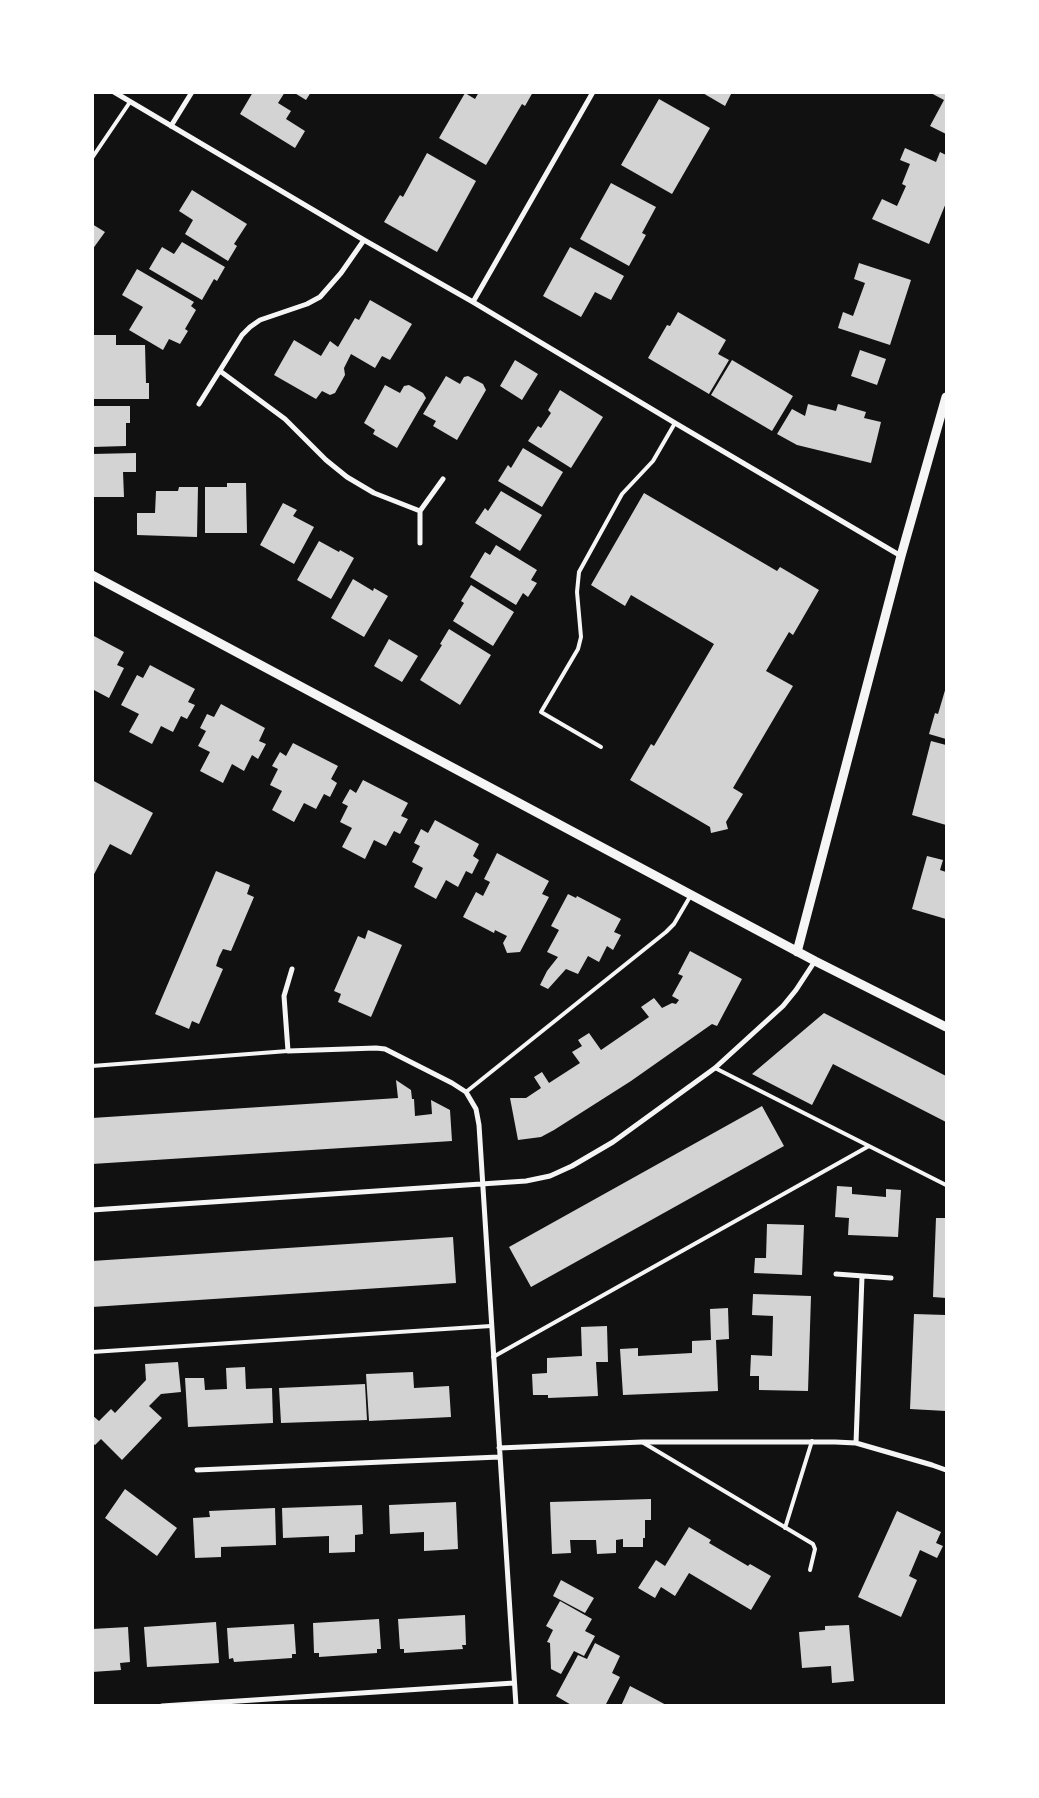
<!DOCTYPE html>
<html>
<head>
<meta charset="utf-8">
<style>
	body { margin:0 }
	#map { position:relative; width:1039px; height:1798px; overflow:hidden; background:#111; font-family:Helvetica,sans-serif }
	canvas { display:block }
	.frame { position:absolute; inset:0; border:94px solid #fff; pointer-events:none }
</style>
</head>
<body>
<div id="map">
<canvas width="1039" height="1798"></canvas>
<div class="frame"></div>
</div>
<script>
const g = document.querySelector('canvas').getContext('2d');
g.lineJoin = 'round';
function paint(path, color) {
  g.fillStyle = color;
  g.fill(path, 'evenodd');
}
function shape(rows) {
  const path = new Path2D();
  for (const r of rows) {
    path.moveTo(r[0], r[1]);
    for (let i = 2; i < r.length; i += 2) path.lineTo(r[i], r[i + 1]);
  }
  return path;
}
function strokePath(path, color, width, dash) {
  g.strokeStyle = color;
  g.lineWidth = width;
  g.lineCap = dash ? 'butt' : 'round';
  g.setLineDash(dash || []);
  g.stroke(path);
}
paint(shape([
	[253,92,285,92,278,103,291,111,286,119,305,131,295,148,240,114],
	[293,92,311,92,306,100],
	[479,92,533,92,525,106,522,104,486,165,439,138,465,93,475,99],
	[701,92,732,92,725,106],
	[929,92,946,92,946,134,930,126,944,100],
	[659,99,710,128,672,194,621,165],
	[905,148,936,162,940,152,946,155,946,203,929,244,872,219,882,199,897,206,906,186,902,184,910,164,900,160],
	[427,153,476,181,437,252,384,222,400,195,403,197],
	[611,183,656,207,642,233,646,235,629,266,580,239],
	[192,190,247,224,234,244,237,246,228,261,185,234,193,220,179,211],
	[92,224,105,232,92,250],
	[182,242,225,267,217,281,214,279,202,300,149,269,162,247,174,254],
	[570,247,624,276,611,300,595,292,581,317,543,296],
	[859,263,911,280,890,345,838,328,843,312,853,316,865,283,854,279],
	[137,269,194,302,191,306,196,310,185,329,188,331,180,344,169,339,163,350,129,330,143,307,122,295],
	[370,300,412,324,390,360,382,356,375,368,351,354,344,368,345,375,335,393,330,395,322,391,316,399,274,375,294,340,321,356,330,341,338,347,355,318,359,320],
	[678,312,726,340,718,354,729,360,709,394,648,358,667,325,670,326],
	[92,335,116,335,116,345,145,345,146,383,149,383,149,399,92,399],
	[860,350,886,359,877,385,851,376],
	[515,360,538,374,522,400,500,386],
	[732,360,793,396,772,431,711,395],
	[446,376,460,384,464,377,468,376,483,384,486,390,457,440,433,426,436,421,423,414],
	[385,385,400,393,404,386,409,385,423,393,426,398,397,448,373,434,375,430,364,423],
	[560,390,603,417,571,468,528,441,538,426,541,428,551,413,548,410],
	[808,404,836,411,838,404,866,412,864,418,881,422,871,463,797,445,777,434,792,409,805,416],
	[92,406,130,406,130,423,126,423,126,446,92,447],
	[523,448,563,472,542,507,498,481,508,465,511,468],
	[136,453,136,472,123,472,124,497,92,497,92,454],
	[227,483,246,483,247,533,205,533,205,487,227,487],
	[179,487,198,487,197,537,137,535,137,513,155,513,156,491,178,491],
	[501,491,542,515,520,551,475,523,485,508,488,511],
	[644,493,777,571,780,567,819,590,793,635,789,632,766,671,793,686,733,788,743,794,726,822,728,829,711,833,710,827,630,780,651,744,654,746,714,644,631,595,625,606,591,585],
	[283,503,297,510,293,516,314,527,294,564,260,545],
	[319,541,339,552,340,550,354,558,331,599,297,580],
	[496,545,537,570,531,580,537,583,528,597,523,593,516,605,470,577,485,552,490,555],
	[353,579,373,591,374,588,388,596,364,637,331,618],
	[471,585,514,612,493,646,453,621,464,603,461,601],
	[449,629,491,655,460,705,420,680,442,645,440,644],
	[92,635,124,652,117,665,124,668,109,698,92,689],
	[389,639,418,656,402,682,374,666],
	[150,665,195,689,188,702,195,705,187,719,181,716,173,732,161,726,152,744,129,732,139,714,121,705,137,675,143,678],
	[946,687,946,739,929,734,935,713,938,714],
	[221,704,265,728,259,741,266,744,258,759,252,755,244,771,232,764,223,783,200,771,210,752,198,746,206,731,200,728,207,714,214,717],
	[931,741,946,745,946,825,912,815],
	[293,743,338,766,331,779,337,783,330,797,324,794,316,809,304,803,294,822,272,810,282,791,270,785,278,769,272,766,280,752,286,756],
	[92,780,153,813,131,855,110,844,92,878],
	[363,780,408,803,401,816,408,819,400,834,394,831,386,846,374,840,365,859,342,847,352,828,340,822,348,806,342,803,350,789,356,793],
	[435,820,479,844,473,856,479,860,472,874,466,871,458,887,446,880,436,899,414,887,423,868,412,862,420,846,414,843,421,829,428,833],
	[497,853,549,881,542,894,549,897,520,952,507,953,503,943,507,936,495,930,494,933,463,917,476,892,483,896,490,882,484,879],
	[927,856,943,860,940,870,946,872,946,919,912,909],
	[216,871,250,885,247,894,254,897,231,951,223,949,219,957,216,966,223,969,199,1024,192,1021,189,1029,155,1014],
	[568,894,576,898,577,896,621,919,614,932,621,935,613,950,607,946,599,962,588,956,578,974,566,969,548,989,540,985,547,971,558,957,547,952,559,930,551,926],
	[368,930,402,945,371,1017,338,1002,341,994,334,991,358,936,365,939],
	[690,951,742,979,717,1026,712,1024,631,1081,554,1130,541,1137,518,1140,510,1098,526,1098,541,1088,534,1077,542,1072,549,1083,580,1063,572,1052,582,1046,578,1040,589,1033,601,1050,649,1017,641,1007,654,998,662,1008,672,1003,676,1004,679,1000,672,996,683,976,678,974],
	[824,1013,946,1076,946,1122,833,1064,812,1105,752,1074],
	[396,1080,411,1090,412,1099,414,1099,415,1116,432,1114,431,1100,450,1110,452,1141,92,1164,92,1118,398,1098],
	[762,1106,784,1146,531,1287,509,1247],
	[837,1186,852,1187,852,1194,886,1197,886,1189,901,1190,898,1237,848,1235,849,1218,835,1217],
	[936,1218,946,1218,946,1298,933,1297],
	[767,1224,804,1225,802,1275,754,1273,755,1258,766,1258],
	[453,1237,456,1283,92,1307,92,1261],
	[753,1294,811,1296,808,1391,759,1390,759,1376,750,1376,751,1355,772,1356,773,1316,752,1315],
	[728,1308,729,1339,716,1340,718,1391,623,1395,620,1349,638,1348,638,1356,692,1353,692,1341,711,1340,710,1309],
	[914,1314,946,1315,946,1411,910,1409],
	[607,1326,608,1362,596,1362,598,1396,548,1398,548,1395,533,1395,532,1374,547,1373,547,1358,582,1356,581,1327],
	[178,1362,181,1392,161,1394,149,1406,162,1418,122,1460,101,1439,95,1445,92,1443,92,1415,99,1421,111,1409,115,1413,146,1380,145,1364],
	[245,1367,246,1389,272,1388,273,1423,188,1427,185,1378,204,1378,205,1390,227,1389,226,1368],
	[413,1372,414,1388,449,1386,451,1417,369,1421,366,1374],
	[365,1384,367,1420,281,1423,279,1388],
	[125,1489,177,1528,157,1556,105,1518],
	[651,1499,651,1520,645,1520,645,1538,643,1538,643,1547,623,1547,623,1539,616,1540,616,1553,597,1554,596,1540,570,1540,571,1553,552,1554,550,1502],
	[456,1502,458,1549,424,1551,424,1532,390,1534,389,1505],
	[362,1505,363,1534,355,1535,355,1552,329,1553,329,1536,283,1538,282,1508],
	[275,1508,276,1545,221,1547,221,1557,195,1558,193,1518,210,1517,209,1511],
	[897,1511,941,1532,936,1543,943,1546,937,1558,920,1550,909,1576,917,1580,901,1617,858,1597],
	[689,1527,711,1540,709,1543,748,1566,750,1564,771,1576,751,1610,689,1573,675,1596,661,1587,655,1598,638,1588,656,1560,665,1566],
	[561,1580,594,1598,585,1613,553,1596],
	[560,1601,592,1619,585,1631,595,1636,584,1656,574,1651,561,1674,551,1669,550,1643,547,1642,553,1630,546,1626],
	[465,1615,466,1645,462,1645,463,1649,404,1653,404,1649,400,1649,398,1619],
	[379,1619,381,1649,377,1649,377,1653,319,1657,319,1653,314,1653,313,1623],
	[216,1622,219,1663,147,1667,144,1627],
	[294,1624,296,1654,292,1654,292,1658,234,1662,233,1658,229,1659,227,1628],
	[849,1625,854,1681,832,1683,831,1666,802,1668,799,1632,825,1630,825,1626],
	[128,1627,130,1662,120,1663,121,1670,92,1672,92,1629],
	[595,1643,620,1656,612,1673,620,1677,605,1706,573,1706,556,1696,578,1655,587,1659],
	[630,1686,655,1699,668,1706,621,1706]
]), '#d3d3d3');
strokePath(shape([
	[92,158,130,102],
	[601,747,541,712,578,649,581,637,577,592,579,572,622,494,653,461,675,423],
	[92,1066,288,1051],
	[715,1068,946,1185],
	[466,1092,666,932,674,924,691,895],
	[92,1352,491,1326],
	[493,1357,869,1146],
	[642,1442,813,1544,815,1549,810,1570],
	[785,1528,812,1441]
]), '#f5f5f5', 4);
strokePath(shape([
	[114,92,364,240,473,302,675,423,901,556],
	[171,126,192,92],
	[473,302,593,92],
	[220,371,285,419,326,460,347,477,374,493,420,511],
	[199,404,242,335,250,327,260,320,307,304,320,297,341,273,364,240],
	[420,543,420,511,443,479],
	[292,969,284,996,288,1051,376,1048,385,1049,452,1083,466,1092,476,1109,479,1125,516,1706],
	[92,1210,526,1181,550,1176,572,1166,613,1142,715,1068,783,1006,796,990,815,961],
	[836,1274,891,1278],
	[856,1443,862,1276],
	[499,1448,642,1442,835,1442,856,1443,932,1465,946,1470],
	[197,1470,499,1457],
	[162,1706,514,1683]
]), '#f5f5f5', 5);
strokePath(shape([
	[92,575,815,961,946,1027],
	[797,952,901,556,946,397]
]), '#f5f5f5', 9);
</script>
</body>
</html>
